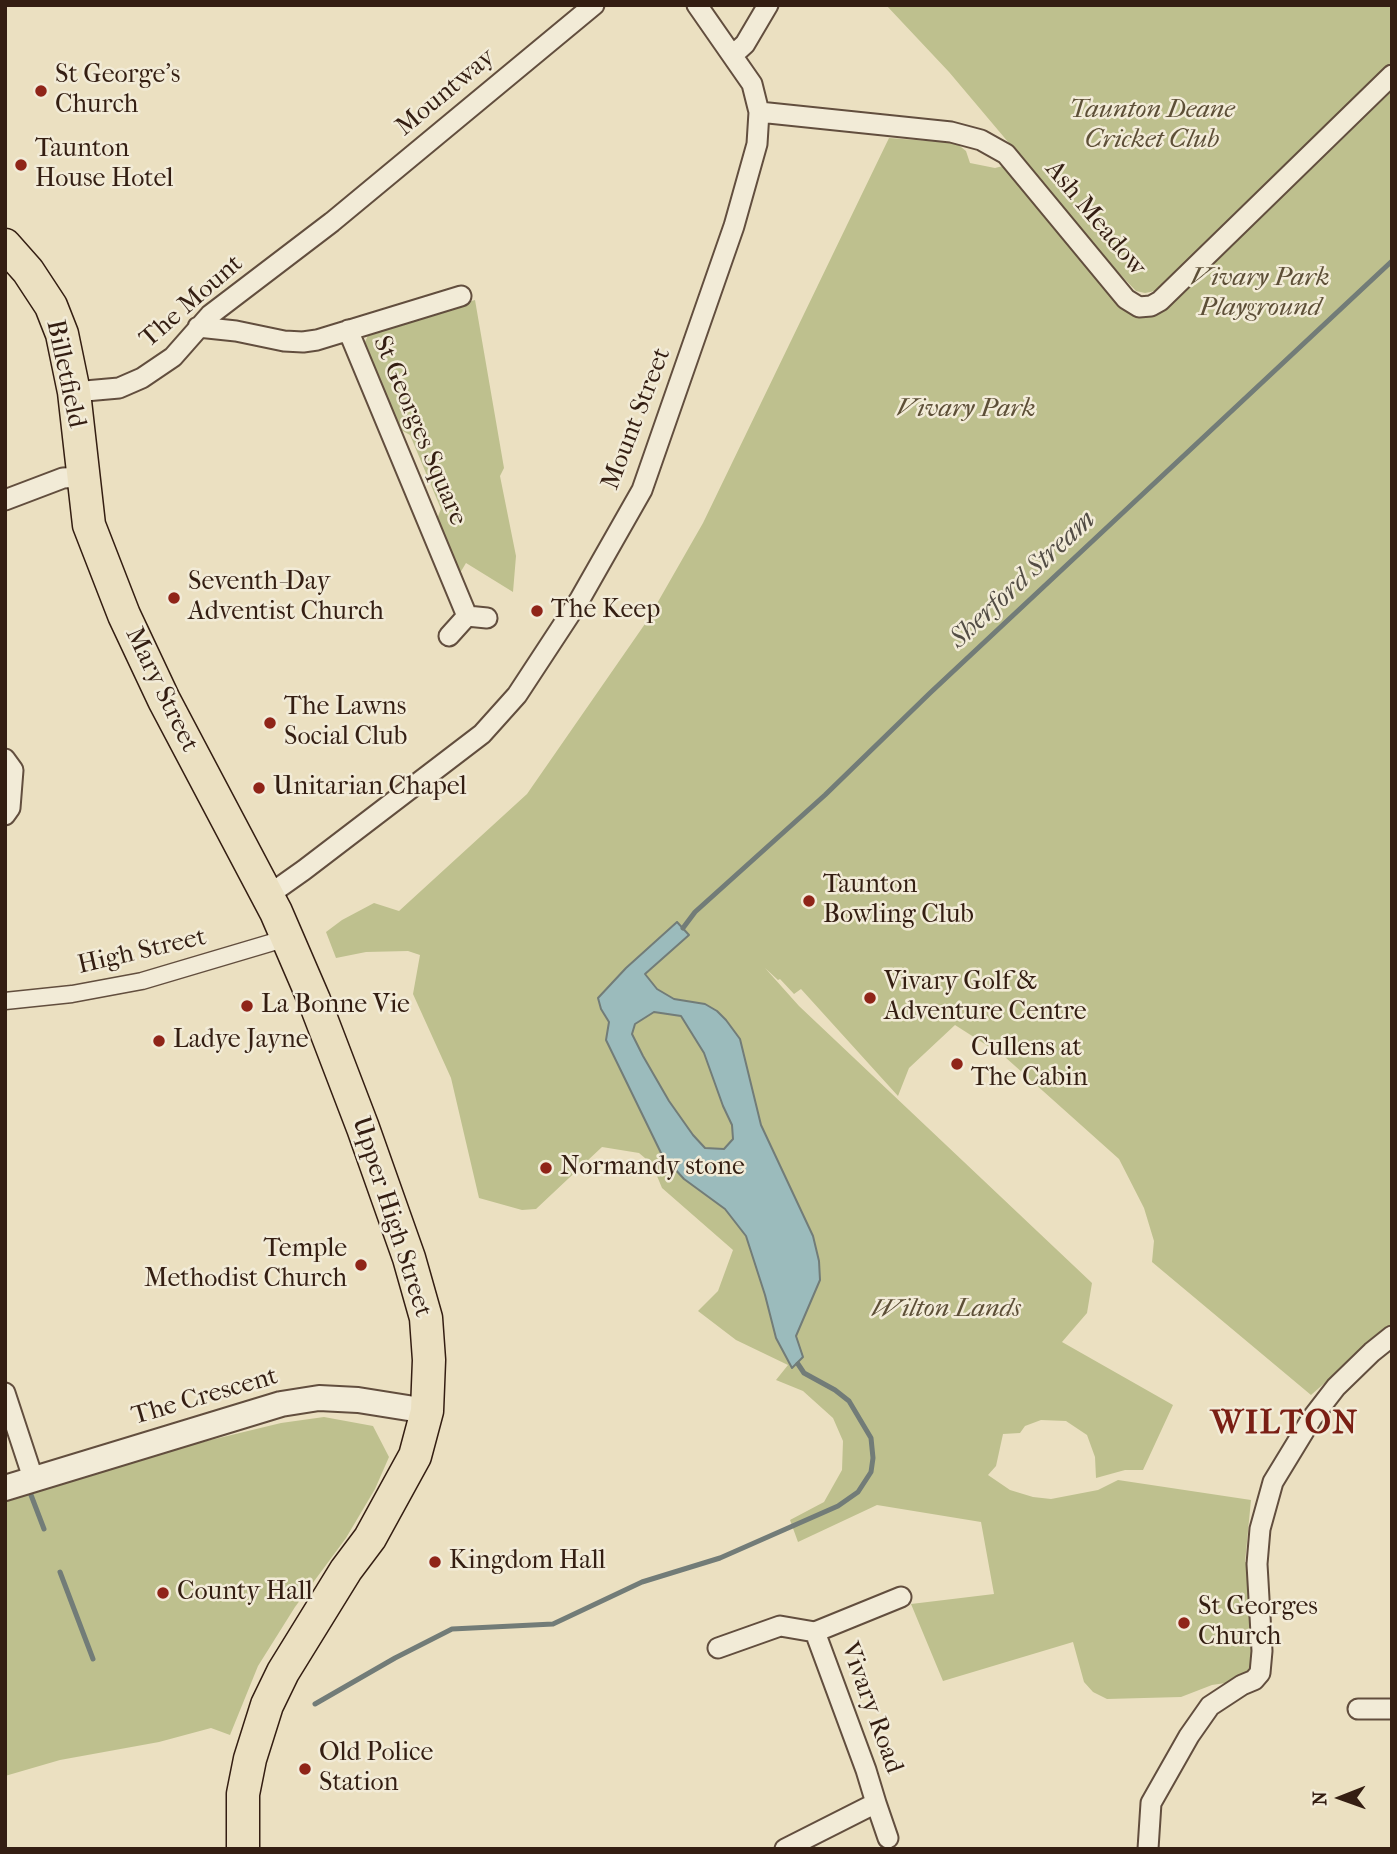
<!DOCTYPE html>
<html>
<head>
<meta charset="utf-8">
<style>
	body { margin:0 }
	#map { position:relative; width:1397px; height:1854px; overflow:hidden; background:#ebe0c1; font-family:"IM FELL French Canon",serif }
	canvas { display:block }
	.frame { position:absolute; inset:0; border:7px solid #341e12; pointer-events:none }
	.north { position:absolute; left:1306px; top:1763px; width:70px; height:70px; -webkit-text-stroke:5px #f2ebd7; paint-order:stroke; rotate:269deg; font-size:19px; font-weight:700; line-height:28px; text-align:center; color:#341e12 }
	.north::after { content:''; display:block; margin:auto; width:24px; height:32px; background:#341e12; clip-path:polygon(50% 0,100% 100%,50% 72%,0 100%) }
</style>
</head>
<body>
<div id="map">
<canvas width="1397" height="1854"></canvas>
<div class="frame"></div>
<div class="north">N</div>
</div>
<script>
const g = document.querySelector('canvas').getContext('2d');
g.lineJoin = 'round';
function paint(path, color) {
  g.fillStyle = color;
  g.fill(path, 'evenodd');
}
function shape(rows) {
  const path = new Path2D();
  for (const r of rows) {
    path.moveTo(r[0], r[1]);
    for (let i = 2; i < r.length; i += 2) path.lineTo(r[i], r[i + 1]);
  }
  return path;
}
function strokePath(path, color, width, dash) {
  g.strokeStyle = color;
  g.lineWidth = width;
  g.lineCap = dash ? 'butt' : 'round';
  g.setLineDash(dash || []);
  g.stroke(path);
}
function write(font, color, halo, rows, align = 'center') {
  g.font = font + ' "IM FELL French Canon",serif';
  g.lineWidth = 5;
  g.setLineDash([]);
  g.textBaseline = 'middle';
  g.strokeStyle = halo;
  g.fillStyle = color;
  for (const [text, x, y, turn = 0] of rows) {
    g.save();
    g.translate(x, y);
    g.rotate((+turn || 0) * Math.PI / 180);
    g.textAlign = isNaN(turn) ? turn : align;
    if (halo) g.strokeText(text, 0, 0);
    g.fillText(text, 0, 0);
    g.restore();
  }
}
paint(shape([
	[886,5,1392,5,1392,61,1155,291,1145,293,1136,291,1117,271,949,72],
	[1392,89,1392,1324,1311,1395,1152,1262,1154,1241,1144,1208,1119,1159,1005,1057,955,1025,909,1068,898,1096,801,989,794,994,780,979,778,980,765,968,799,1006,1092,1283,1087,1313,1062,1342,1173,1405,1143,1470,1125,1470,1096,1478,1095,1457,1087,1435,1066,1421,1041,1420,1025,1426,1020,1433,1003,1434,996,1466,988,1475,1010,1490,1033,1497,1051,1499,1098,1490,1118,1480,1251,1500,1245,1562,1251,1562,1253,1662,1249,1673,1232,1682,1212,1685,1181,1697,1107,1699,1093,1692,1084,1682,1073,1642,943,1681,911,1604,994,1594,981,1522,877,1505,798,1542,790,1520,824,1502,842,1470,843,1441,833,1418,803,1391,776,1380,788,1365,736,1340,698,1311,718,1291,733,1250,662,1188,652,1164,639,1153,602,1147,536,1209,522,1210,479,1198,451,1078,413,994,420,955,408,951,366,952,336,958,326,932,342,920,374,903,399,911,527,794,647,621,703,523,889,138,956,143,966,151,970,163,995,168,1007,165,1128,312,1138,317,1155,313],
	[475,300,504,468,500,476,516,556,513,592,466,563,460,573,437,519,441,509,410,435,401,430,365,342,370,331],
	[324,1417,373,1426,389,1457,375,1489,346,1538,295,1607,258,1666,230,1735,211,1728,159,1742,60,1760,5,1776,5,1499,128,1460,281,1423]
]), '#bec08e');
const water = shape([
	[677,922,689,935,645,974,657,989,674,999,705,1004,717,1011,726,1020,740,1039,761,1125,813,1236,819,1261,820,1280,796,1336,803,1357,792,1368,776,1338,765,1295,746,1236,725,1209,684,1179,662,1155,606,1040,609,1022,601,1009,598,998,626,968,677,922],
	[654,1012,681,1016,704,1053,723,1106,732,1125,733,1139,724,1149,705,1148,693,1135,669,1101,643,1056,632,1034,635,1024,654,1012]
]);
paint(water, '#9bbbbc');
strokePath(water, '#727c78', 2);
strokePath(shape([
	[683,928,695,912,825,795,930,693,1392,261],
	[31,1495,44,1529],
	[60,1572,93,1659],
	[315,1704,395,1658,452,1629,553,1624,642,1582,720,1558,838,1506,858,1492,871,1472,873,1458,871,1438,849,1401,835,1390,804,1373,798,1364]
]), '#727c78', 5);
const pedestrian = shape([
	[5,1001,72,994,142,981,287,938]
]);
const minor = shape([
	[733,55,745,44,768,5],
	[759,112,951,132,981,140,1006,154,1126,299,1139,307,1151,306,1160,301,1392,75],
	[198,327,236,331,284,341,303,342,317,340,461,296],
	[348,330,467,616],
	[74,392,119,388,142,378,173,357,210,315,332,222,594,5],
	[5,500,63,478,82,477],
	[449,636,467,616,487,618],
	[5,759,13,770,10,808,5,815],
	[265,893,280,887,304,870,482,734,517,695,580,599,642,490,734,226,757,144,759,112,752,84,697,5],
	[5,1393,33,1478],
	[718,1648,780,1626,815,1632],
	[1358,1709,1392,1709],
	[876,1803,888,1838],
	[785,1849,876,1803,866,1770,815,1632,901,1597],
	[1148,1849,1151,1803,1189,1736,1210,1706,1242,1685,1254,1680,1260,1673,1262,1651,1257,1564,1260,1529,1273,1482,1312,1418,1336,1387,1372,1352,1392,1336]
]);
const tertiary = shape([
	[5,1488,281,1404,319,1398,358,1400,427,1411]
]);
const primary = shape([
	[5,245,28,271,51,306,62,334,74,392,89,525,124,615,164,700,276,912,314,1000,363,1128,409,1258,426,1318,429,1360,427,1411,415,1456,370,1538,346,1570,283,1672,267,1705,250,1759,243,1794,243,1849]
]);
strokePath(pedestrian, '#624e3e', 19);
strokePath(minor, '#624e3e', 23);
strokePath(tertiary, '#624e3e', 28);
strokePath(primary, '#341e12', 35);
strokePath(pedestrian, '#f2ebd7', 16);
strokePath(minor, '#f2ebd7', 19);
strokePath(tertiary, '#f2ebd7', 24);
strokePath(primary, '#ebe0c1', 32);
for (const [x, y, r, color] of [
	[41,91,7,"#8f2418"],
	[21,165,7,"#8f2418"],
	[174,598,7,"#8f2418"],
	[537,611,7,"#8f2418"],
	[270,723,7,"#8f2418"],
	[259,788,7,"#8f2418"],
	[809,901,7,"#8f2418"],
	[870,998,7,"#8f2418"],
	[247,1006,7,"#8f2418"],
	[159,1041,7,"#8f2418"],
	[957,1064,7,"#8f2418"],
	[546,1168,7,"#8f2418"],
	[361,1265,7,"#8f2418"],
	[435,1562,7,"#8f2418"],
	[163,1593,7,"#8f2418"],
	[1184,1623,7,"#8f2418"],
	[305,1769,7,"#8f2418"]
]) {
  const dot = new Path2D();
  dot.arc(x, y, r, 0, 2 * Math.PI);
  g.fillStyle = color;
  g.fill(dot);
  strokePath(dot, '#f2ebd7', 2.5);
}
write('26px', '#341e12', '#f2ebd7', [
	["St George's",55,76],
	["Church",55,106],
	["Taunton",35,150],
	["House Hotel",35,180],
	["Seventh-Day",188,583],
	["Adventist Church",188,613],
	["The Keep",551,611],
	["The Lawns",284,708],
	["Social Club",284,738],
	["Unitarian Chapel",273,788],
	["Taunton",823,886],
	["Bowling Club",823,916],
	["Vivary Golf &",884,983],
	["Adventure Centre",884,1013],
	["La Bonne Vie",261,1006],
	["Ladye Jayne",173,1041],
	["Cullens at",971,1049],
	["The Cabin",971,1079],
	["Normandy stone",560,1168],
	["Temple",347,1250,"right"],
	["Methodist Church",347,1280,"right"],
	["Kingdom Hall",449,1562],
	["County Hall",177,1593],
	["St Georges",1198,1608],
	["Church",1198,1638],
	["Old Police",319,1754],
	["Station",319,1784]
], 'left');
write('26px', '#341e12', '#f2ebd7', [
	["Mountway",446,93,-40],
	["Ash Meadow",1095,219,50],
	["The Mount",192,302,-41],
	["Billetfield",65,374,78],
	["Mount Street",637,419,-69],
	["St Georges Square",419,431,67],
	["Mary Street",161,690,64],
	["High Street",142,952,-13],
	["Upper High Street",391,1217,72],
	["The Crescent",205,1397,-16],
	["Vivary Road",871,1708,70]
]);
write('italic 26px', '#5d4f37', '#f2ebd7', [
	["Taunton Deane",1152,111],
	["Cricket Club",1152,141],
	["Vivary Park",1260,279],
	["Playground",1260,309],
	["Vivary Park",966,410],
	["Wilton Lands",946,1310]
]);
write('italic 28px', '#534d45', '#f2ebd7', [
	["Sherford Stream",1023,580,-43]
]);
g.letterSpacing = '2px';
write('bold 33px', '#7a1f14', '#f2ebd7', [
	["WILTON",1285,1425]
]);
g.letterSpacing = '0px';
</script>
</body>
</html>
